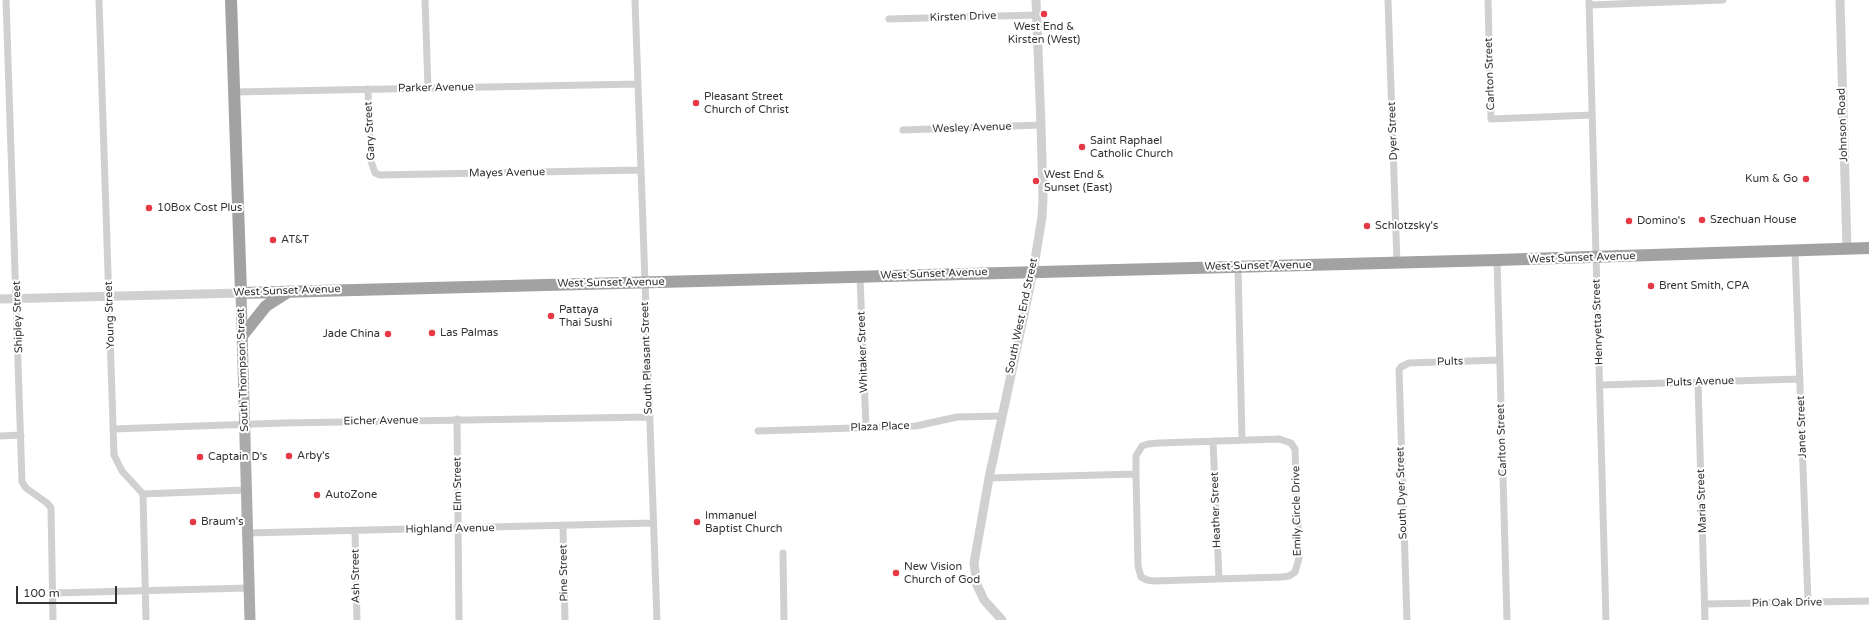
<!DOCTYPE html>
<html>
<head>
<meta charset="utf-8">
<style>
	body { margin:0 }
	#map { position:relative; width:1869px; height:620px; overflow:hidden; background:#fff; font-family:"Varela Round",sans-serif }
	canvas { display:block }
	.scale { position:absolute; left:16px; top:586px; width:101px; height:18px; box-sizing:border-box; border:2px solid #333; border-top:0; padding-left:5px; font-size:12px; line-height:14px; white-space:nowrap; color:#333; -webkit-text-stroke:3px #fff; paint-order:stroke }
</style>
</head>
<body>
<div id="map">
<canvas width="1869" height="620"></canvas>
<div class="scale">100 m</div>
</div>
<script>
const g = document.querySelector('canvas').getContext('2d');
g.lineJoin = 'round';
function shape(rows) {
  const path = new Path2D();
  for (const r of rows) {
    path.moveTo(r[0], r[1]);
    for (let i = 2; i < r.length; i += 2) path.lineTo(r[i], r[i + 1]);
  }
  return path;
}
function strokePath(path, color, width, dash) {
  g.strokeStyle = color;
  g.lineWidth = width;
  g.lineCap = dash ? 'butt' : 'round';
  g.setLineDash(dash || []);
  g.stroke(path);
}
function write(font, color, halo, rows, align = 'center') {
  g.font = font + ' "Varela Round",sans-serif';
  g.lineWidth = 4;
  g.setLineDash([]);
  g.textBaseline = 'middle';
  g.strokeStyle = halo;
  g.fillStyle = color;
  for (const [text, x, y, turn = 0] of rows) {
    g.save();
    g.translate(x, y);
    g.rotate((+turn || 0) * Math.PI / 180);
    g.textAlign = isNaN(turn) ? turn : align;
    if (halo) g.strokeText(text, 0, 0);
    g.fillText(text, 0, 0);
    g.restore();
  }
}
strokePath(shape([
	[6,0,22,482,26,488,47,503,51,508,53,620],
	[99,0,114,455,122,471,143,494,146,620],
	[425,0,428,88],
	[635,0,657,620],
	[1388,0,1397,263],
	[1488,0,1491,119,1592,115],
	[1589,0,1606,620],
	[1589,5,1723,0],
	[889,19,1037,15],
	[368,89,371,161,375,173,380,175,640,170],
	[235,92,638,84],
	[903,130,1041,125],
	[1795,251,1808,602],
	[1497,260,1507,620],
	[1238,267,1242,440],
	[860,277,866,427],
	[1698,382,1705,620],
	[1600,385,1800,379],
	[457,419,459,620],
	[113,429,283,423,649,417],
	[758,431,916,426,957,417,1002,416],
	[0,436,21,435],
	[1279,439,1291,443,1295,449,1299,558,1295,572,1289,576,1281,577,1154,581,1147,580,1141,577,1138,566,1136,474,1136,456,1142,446,1148,444,1159,443,1279,439],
	[1213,441,1219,579],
	[989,478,1136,474],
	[143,494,246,490],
	[563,526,565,620],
	[355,531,357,620],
	[247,533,653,523],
	[783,553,784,620],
	[53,593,249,588],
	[1705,604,1869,601],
	[1407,620,1399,370,1401,367,1409,363,1500,360]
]), '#d0d0d0', 7);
strokePath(shape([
	[1840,0,1847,249],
	[0,299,241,293],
	[1002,620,984,600,977,585,974,563,989,478,1033,272,1042,217,1043,199,1041,125,1036,0]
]), '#d0d0d0', 9);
strokePath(shape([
	[241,293,250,620]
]), '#ababab', 11);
strokePath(shape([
	[231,0,241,293,1497,260,1869,248],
	[242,336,266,306,288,292]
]), '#a2a2a2', 12);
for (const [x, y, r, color] of [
	[1044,14,4,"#e63946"],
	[696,103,4,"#e63946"],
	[1082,147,4,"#e63946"],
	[1806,179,4,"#e63946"],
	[1036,181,4,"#e63946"],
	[149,208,4,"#e63946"],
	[1702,220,4,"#e63946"],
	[1629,221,4,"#e63946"],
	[1367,226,4,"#e63946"],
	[273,240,4,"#e63946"],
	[1651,286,4,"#e63946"],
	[551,316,4,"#e63946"],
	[432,333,4,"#e63946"],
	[388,334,4,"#e63946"],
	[289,456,4,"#e63946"],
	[200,457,4,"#e63946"],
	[317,495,4,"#e63946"],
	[193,522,4,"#e63946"],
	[697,522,4,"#e63946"],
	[896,573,4,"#e63946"]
]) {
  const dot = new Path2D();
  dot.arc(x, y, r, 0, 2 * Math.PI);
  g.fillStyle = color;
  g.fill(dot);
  strokePath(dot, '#fff', 1.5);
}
write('11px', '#333', '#fff', [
	["Kirsten Drive",963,17,-2],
	["Carlton Street",1490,74,-92],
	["Parker Avenue",436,88,-1],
	["Johnson Road",1843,125,-92],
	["Wesley Avenue",972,128,-2],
	["Gary Street",370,131,-93],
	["Dyer Street",1393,131,-92],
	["Mayes Avenue",507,173,-1],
	["West Sunset Avenue",1582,258,-2],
	["West Sunset Avenue",1258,266,-1],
	["West Sunset Avenue",934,274,-2],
	["West Sunset Avenue",611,283,-1],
	["West Sunset Avenue",287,291,-2],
	["Young Street",110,315,-92],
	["South West End Street",1022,316,-78],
	["Shipley Street",18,317,-92],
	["Henryetta Street",1598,322,-92],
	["Whitaker Street",863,352,-92],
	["South Pleasant Street",647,358,-92],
	["Pults",1450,362,-2],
	["South Thompson Street",243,370,-92],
	["Pults Avenue",1700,382,-2],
	["Eicher Avenue",381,421,-1],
	["Plaza Place",880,427,-2],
	["Janet Street",1802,427,-92],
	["Carlton Street",1502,440,-92],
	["Elm Street",458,484,-91],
	["South Dyer Street",1402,493,-92],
	["Maria Street",1702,501,-92],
	["Heather Street",1216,510,-92],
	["Emily Circle Drive",1297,511,-91],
	["Highland Avenue",450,529,-1],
	["Pine Street",564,573,-91],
	["Ash Street",356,576,-91],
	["Pin Oak Drive",1787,603,-1]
]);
write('11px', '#333', '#fff', [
	["West End &",1044,27,"center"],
	["Kirsten (West)",1044,40,"center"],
	["Pleasant Street",704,97],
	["Church of Christ",704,110],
	["Saint Raphael",1090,141],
	["Catholic Church",1090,154],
	["West End &",1044,175],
	["Sunset (East)",1044,188],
	["Kum & Go",1798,179,"right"],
	["10Box Cost Plus",157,208],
	["Szechuan House",1710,220],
	["Domino's",1637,221],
	["Schlotzsky's",1375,226],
	["AT&T",281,240],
	["Brent Smith, CPA",1659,286],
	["Pattaya",559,310],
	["Thai Sushi",559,323],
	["Las Palmas",440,333],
	["Jade China",380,334,"right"],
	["Arby's",297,456],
	["Captain D's",208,457],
	["AutoZone",325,495],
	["Immanuel",705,516],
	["Baptist Church",705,529],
	["Braum's",201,522],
	["New Vision",904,567],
	["Church of God",904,580]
], 'left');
</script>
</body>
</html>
